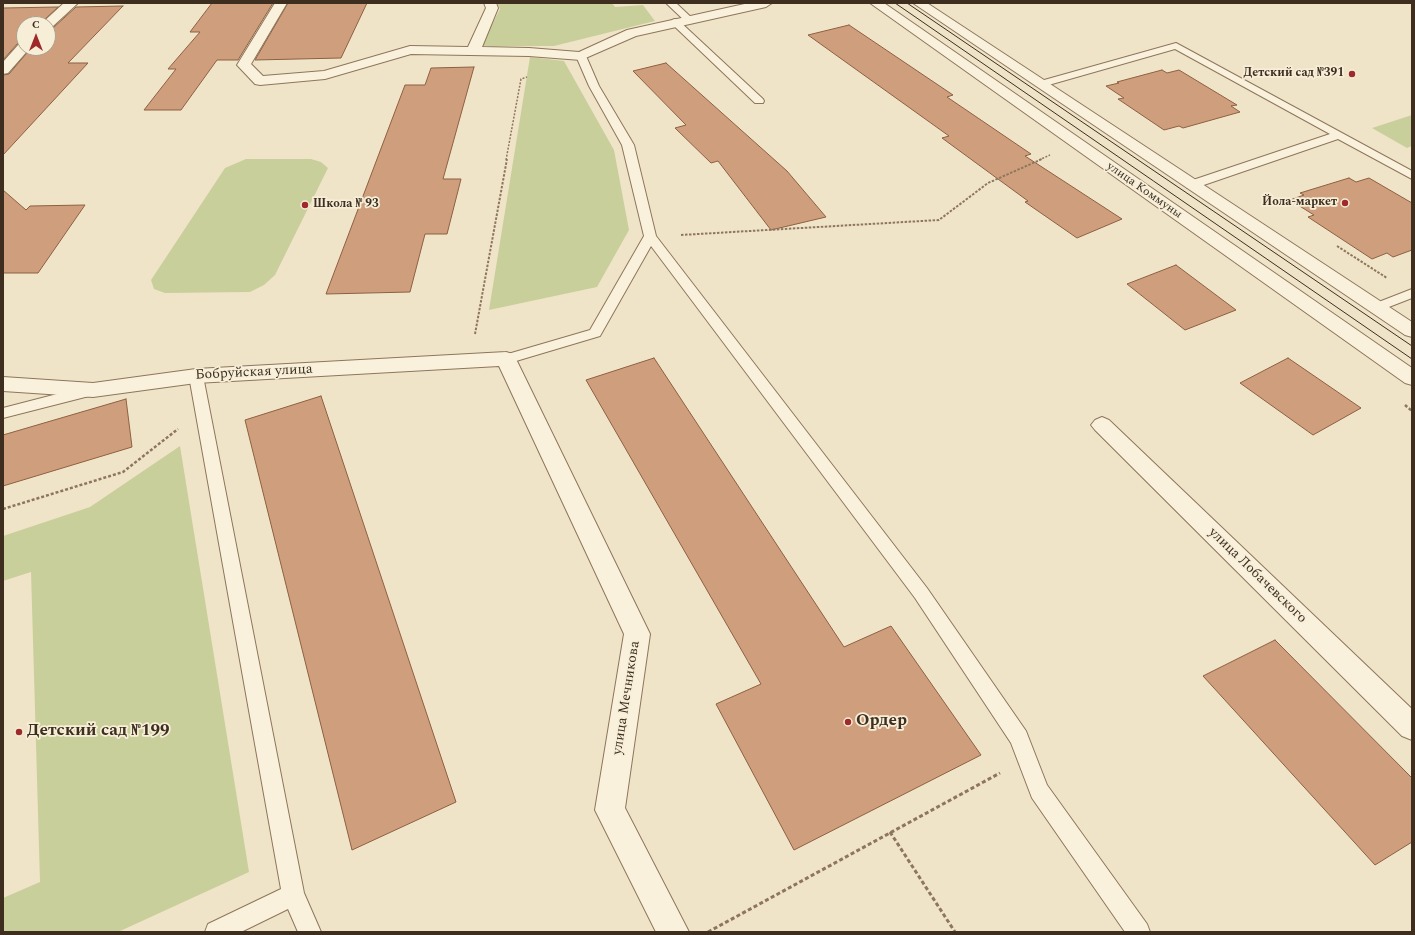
<!DOCTYPE html>
<html>
<head>
<meta charset="utf-8">
<style>
	body { margin:0 }
	#map { position:relative; width:1415px; height:935px; overflow:hidden; background:#f0e4c8; font-family:Spectral,serif }
	canvas { display:block }
	.frame { position:absolute; inset:0; border:4px solid #3d2e20; pointer-events:none }
	.north { position:absolute; left:16px; top:16px; width:40px; height:40px; box-sizing:border-box; background:#f7eed8; border:1px solid #ada18e; border-radius:50%; rotate:0deg; font-size:11px; font-weight:700; line-height:16px; text-align:center; color:#3d2e20 }
	.north::after { content:''; display:block; margin:auto; width:14px; height:18px; background:#9e2a2b; clip-path:polygon(50% 0,100% 100%,50% 72%,0 100%) }
</style>
</head>
<body>
<div id="map">
<canvas width="1415" height="935"></canvas>
<div class="frame"></div>
<div class="north">С</div>
</div>
<script>
const g = document.querySelector('canvas').getContext('2d');
g.lineJoin = 'round';
function paint(path, color) {
  g.fillStyle = color;
  g.fill(path, 'evenodd');
}
function shape(rows) {
  const path = new Path2D();
  for (const r of rows) {
    path.moveTo(r[0], r[1]);
    for (let i = 2; i < r.length; i += 2) path.lineTo(r[i], r[i + 1]);
  }
  return path;
}
function strokePath(path, color, width, dash) {
  g.strokeStyle = color;
  g.lineWidth = width;
  g.lineCap = dash ? 'butt' : 'round';
  g.setLineDash(dash || []);
  g.stroke(path);
}
function write(font, color, halo, rows, align = 'center') {
  g.font = font + ' Spectral,serif';
  g.lineWidth = 3.5;
  g.setLineDash([]);
  g.textBaseline = 'middle';
  g.strokeStyle = halo;
  g.fillStyle = color;
  for (const [text, x, y, turn = 0] of rows) {
    g.save();
    g.translate(x, y);
    g.rotate((+turn || 0) * Math.PI / 180);
    g.textAlign = isNaN(turn) ? turn : align;
    if (halo) g.strokeText(text, 0, 0);
    g.fillText(text, 0, 0);
    g.restore();
  }
}
paint(shape([
	[497,3,612,3,615,7,643,5,655,21,554,46,481,46,500,9],
	[530,57,564,61,614,150,629,230,597,287,489,310],
	[1412,115,1412,146,1407,148,1372,128],
	[246,159,311,159,321,162,328,168,275,275,264,285,250,292,165,293,154,289,151,280,225,168],
	[180,446,249,872,118,932,3,932,3,898,40,882,31,572,3,581,3,536,90,507]
]), '#c9cf9b');
const building = shape([
	[212,3,273,3,238,60,217,60,181,110,144,110,176,69,168,69,200,32,190,32,212,3],
	[288,3,367,3,341,58,255,60,288,3],
	[123,6,68,63,88,63,3,155,3,75,9,74,31,48,48,48,48,29,53,28,76,7,123,6],
	[58,7,40,24,24,24,24,42,18,43,3,60,3,8,58,7],
	[849,25,953,95,947,97,1031,154,1025,156,1122,219,1077,238,1025,202,1028,201,942,138,949,136,808,35,849,25],
	[666,63,787,171,826,217,771,230,718,161,711,163,675,128,686,125,633,71,666,63],
	[474,67,443,179,461,179,447,234,425,234,410,292,326,294,405,85,425,85,431,68,474,67],
	[1162,70,1167,73,1179,70,1237,105,1231,106,1240,112,1183,128,1179,126,1164,130,1118,99,1124,98,1106,86,1119,83,1117,82,1162,70],
	[1349,178,1356,182,1369,178,1412,203,1412,250,1393,257,1387,253,1372,259,1308,217,1314,215,1290,200,1304,195,1300,193,1349,178],
	[3,190,26,210,30,206,85,205,38,273,3,273,3,190],
	[1176,265,1236,310,1185,330,1127,284,1176,265],
	[654,358,844,647,891,626,981,755,794,850,716,704,761,684,586,380,654,358],
	[1288,358,1361,408,1313,435,1240,383,1288,358],
	[321,396,456,802,352,850,245,420,321,396],
	[126,399,132,447,3,486,3,435,126,399],
	[1275,640,1412,778,1412,842,1375,865,1203,676,1275,640]
]);
paint(building, '#cf9f7d');
strokePath(building, '#8d5f41', 1);
const service = shape([
	[666,3,676,3,694,20,689,23,686,22,666,3],
	[675,19,678,20,763,99,764,101,763,103,755,103,672,24,672,20,675,19],
	[1176,43,1412,171,1412,179,1338,139,1195,188,1187,188,1185,185,1187,182,1330,134,1175,49,1045,86,1037,86,1036,84,1037,82,1176,43],
	[581,53,586,56,599,86,634,145,656,236,927,588,1026,731,1047,785,1147,924,1150,932,1125,932,1032,798,1011,743,915,598,651,246,600,336,506,364,501,362,499,359,501,356,590,330,644,236,622,145,589,86,576,56,581,53],
	[1412,289,1412,298,1376,312,1371,311,1369,308,1371,305,1412,289],
	[196,371,201,372,203,376,304,893,321,932,298,932,288,909,241,932,205,932,208,924,281,889,189,376,191,372,196,371],
	[92,385,97,386,99,390,97,394,3,418,3,408,92,385]
]);
const minor = shape([
	[64,3,78,3,52,27,48,28,48,24,41,24,64,3],
	[275,3,287,3,251,64,263,76,324,71,410,46,468,47,486,8,484,3,496,3,498,8,482,47,529,48,579,52,627,30,749,3,772,3,766,7,636,36,581,60,529,56,411,54,325,79,260,85,255,84,237,65,275,3],
	[870,3,884,3,1412,368,1412,385,1405,383,870,3],
	[913,3,927,3,1412,322,1412,337,1405,335,913,3],
	[24,43,24,48,30,48,8,73,3,74,3,62,19,44,24,43],
	[506,352,513,354,516,359,650,634,625,808,689,932,656,932,595,810,624,634,499,366,196,383,93,397,3,391,3,377,93,383,196,369,506,352],
	[1102,417,1109,420,1412,709,1412,740,1402,736,1095,430,1091,425,1095,420,1102,417]
]);
strokePath(service, '#8d765c', 2);
strokePath(minor, '#8d765c', 2);
strokePath(shape([
	[506,160,521,79,527,77],
	[1039,160,1050,155]
]), '#8d765c', 1.5, [2, 1.5]);
strokePath(shape([
	[681,235,939,220,988,183,1042,159],
	[1337,246,1387,278],
	[475,334,507,159]
]), '#8d765c', 2, [2.5, 1.5]);
strokePath(shape([
	[1405,405,1412,411],
	[3,509,123,472,178,429]
]), '#8d765c', 2.5, [3, 2]);
strokePath(shape([
	[890,832,955,932],
	[708,932,1000,773]
]), '#8d765c', 3, [4, 2.5]);
paint(service, '#faf1dc');
paint(minor, '#faf1dc');
strokePath(shape([
	[895,3,1412,359],
	[907,3,1412,346]
]), '#3d2e20', 1);
for (const [x, y, r, color] of [
	[1352,74,4,"#9e2a2b"],
	[1345,203,4,"#9e2a2b"],
	[305,205,4,"#9e2a2b"],
	[848,722,4,"#9e2a2b"],
	[19,732,4,"#9e2a2b"]
]) {
  const dot = new Path2D();
  dot.arc(x, y, r, 0, 2 * Math.PI);
  g.fillStyle = color;
  g.fill(dot);
  strokePath(dot, '#f7eed8', 1.5);
}
write('bold 12px', '#3d2e20', '#f7eed8', [
	["Детский сад №391",1344,74],
	["Йола-маркет",1337,203],
	["Школа № 93",313,205,"left"]
], 'right');
write('12px', '#3d2e20', '#f7eed8', [
	["улица Коммуны",1144,191,35]
]);
write('14px', '#3d2e20', '#f7eed8', [
	["Бобруйская улица",254,373,-3],
	["улица Лобачевского",1257,576,44],
	["улица Мечникова",627,698,-81]
]);
write('bold 17px', '#3d2e20', '#f7eed8', [
	["Ордер",856,722],
	["Детский сад №199",27,732]
], 'left');
</script>
</body>
</html>
